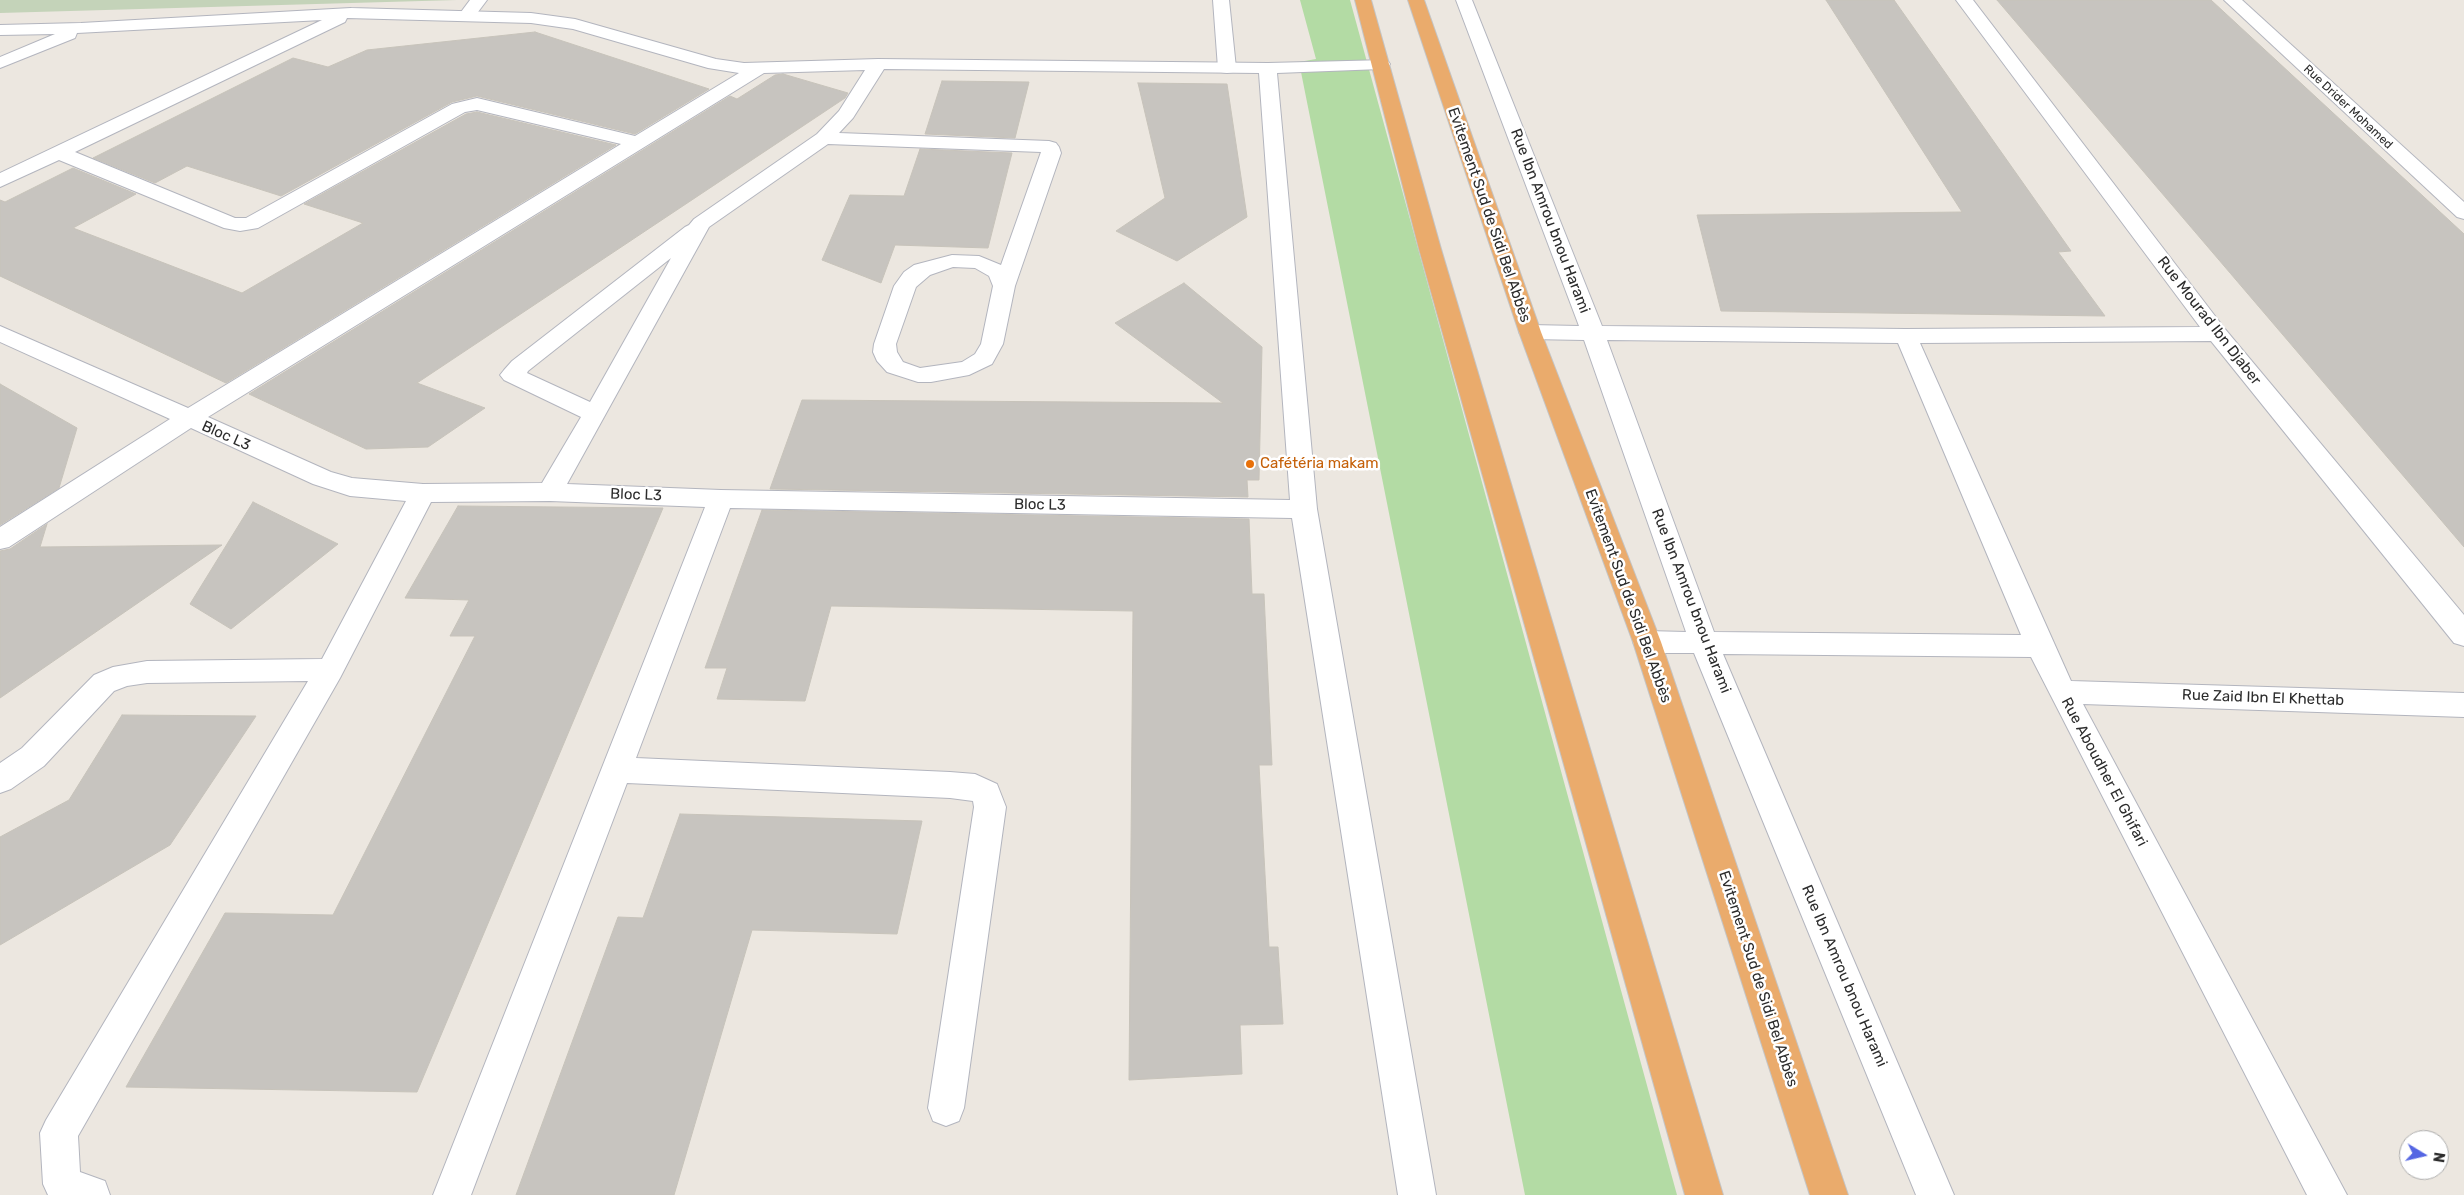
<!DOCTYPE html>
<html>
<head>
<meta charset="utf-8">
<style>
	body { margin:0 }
	#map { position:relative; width:2464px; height:1195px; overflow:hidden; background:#ece7e0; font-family:Rubik,sans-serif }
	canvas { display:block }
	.north { position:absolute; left:2399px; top:1130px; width:50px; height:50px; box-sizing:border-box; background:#fff; border:1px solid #ababab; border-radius:50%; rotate:99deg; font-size:14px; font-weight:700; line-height:20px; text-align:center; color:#2c2c2c }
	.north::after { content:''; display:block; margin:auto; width:18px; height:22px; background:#5566e3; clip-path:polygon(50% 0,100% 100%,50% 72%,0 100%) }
</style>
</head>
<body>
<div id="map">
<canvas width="2464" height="1195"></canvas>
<div class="north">N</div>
</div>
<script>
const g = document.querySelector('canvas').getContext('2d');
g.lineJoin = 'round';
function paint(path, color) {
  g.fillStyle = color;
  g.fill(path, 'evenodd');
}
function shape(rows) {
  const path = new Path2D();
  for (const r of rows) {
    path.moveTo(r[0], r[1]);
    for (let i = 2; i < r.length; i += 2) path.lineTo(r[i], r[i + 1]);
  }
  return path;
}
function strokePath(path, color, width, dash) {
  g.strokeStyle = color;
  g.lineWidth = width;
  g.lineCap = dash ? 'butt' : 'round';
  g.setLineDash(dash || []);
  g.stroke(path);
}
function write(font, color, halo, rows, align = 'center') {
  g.font = font + ' Rubik,sans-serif';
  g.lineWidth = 5;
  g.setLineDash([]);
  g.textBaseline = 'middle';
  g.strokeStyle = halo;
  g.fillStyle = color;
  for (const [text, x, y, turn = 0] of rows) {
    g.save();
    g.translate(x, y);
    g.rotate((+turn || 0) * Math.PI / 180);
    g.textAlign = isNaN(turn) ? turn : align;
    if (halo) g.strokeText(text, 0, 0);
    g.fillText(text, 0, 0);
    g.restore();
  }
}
paint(shape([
	[1300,0,1350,0,1677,1195,1525,1195,1299,62,1316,59]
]), '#b3dba4');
paint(shape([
	[0,0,457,0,0,13]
]), '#c4d3b9');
const building = shape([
	[1826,0,1894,0,2071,251,2058,252,2105,316,1721,311,1697,215,1962,212,1826,0],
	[1997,0,2211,0,2464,234,2464,547,1997,0],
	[535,32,709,89,635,134,477,96,452,102,281,196,187,166,155,183,93,158,293,58,328,67,367,50,535,32],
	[783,74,848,93,845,98,417,383,485,408,428,447,366,449,249,394,730,96,737,99,775,75,783,74],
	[942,81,1029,82,1015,138,925,134,942,81],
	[1138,83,1227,84,1247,217,1177,261,1116,231,1165,198,1138,83],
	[477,112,616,145,226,383,0,276,0,200,5,202,73,168,136,194,73,228,242,293,363,223,304,204,466,114,477,112],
	[920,149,1012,153,988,248,895,245,881,283,822,260,850,195,904,196,920,149],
	[1184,283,1262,347,1259,480,1247,480,1248,497,770,489,802,400,1223,403,1115,323,1184,283],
	[0,384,77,428,59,488,0,525,0,384],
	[253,502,338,544,231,629,190,604,253,502],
	[458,506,663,508,417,1092,126,1087,225,913,333,915,475,636,450,636,469,600,405,598,458,506],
	[762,510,1249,519,1252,594,1264,594,1272,765,1259,765,1269,947,1278,947,1283,1024,1240,1025,1242,1074,1129,1080,1133,611,831,606,805,701,717,699,727,668,705,668,762,510],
	[47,524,40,547,222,545,0,698,0,551,10,549,47,524],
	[122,715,256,716,170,845,0,945,0,837,69,800,122,715],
	[680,814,922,821,897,934,752,930,674,1195,516,1195,618,917,643,918,680,814]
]);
paint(building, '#c7c4bf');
strokePath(building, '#c7c3ba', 1);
const lane = shape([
	[470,0,487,0,472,20,460,20,458,16,470,0],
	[1213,0,1229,0,1236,68,1233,72,1227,73,1221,72,1218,68,1213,0]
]);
const street = shape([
	[1456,0,1472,0,1602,326,1906,329,2200,327,1956,0,1973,0,2225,329,2464,615,2464,646,2454,643,2211,341,1920,343,2071,681,2464,693,2464,717,2083,704,2347,1195,2307,1195,2031,657,1723,654,1954,1195,1916,1195,1694,653,1647,653,1637,650,1633,642,1637,634,1647,631,1686,632,1584,340,1530,339,1522,337,1519,332,1522,327,1530,325,1579,326,1456,0],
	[1607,340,1898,343,2021,635,1714,632,1607,340],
	[351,8,531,13,575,19,716,59,744,63,878,59,1268,63,1387,60,1390,64,1387,68,1381,69,1277,73,1317,509,1436,1195,1398,1195,1292,518,730,508,636,758,950,772,975,774,997,784,1006,807,964,1108,959,1121,946,1126,933,1121,928,1108,974,807,973,801,950,798,627,783,471,1195,433,1195,705,507,550,501,431,502,340,678,78,1136,80,1172,105,1181,110,1195,48,1195,43,1184,40,1133,46,1120,308,681,147,683,127,686,114,691,44,766,11,789,0,793,0,763,22,748,94,675,113,667,147,661,322,659,406,501,350,496,313,484,191,428,9,547,0,549,0,527,170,419,0,342,0,326,188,408,621,144,477,110,465,112,258,228,240,231,224,228,59,160,0,187,0,173,322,20,77,33,75,38,0,68,0,57,55,34,0,35,0,25,81,23,351,8],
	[347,18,531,23,573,29,708,68,739,73,635,136,477,98,452,104,246,218,235,218,75,152,345,22,347,18],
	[884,69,1259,73,1290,500,721,490,567,484,709,227,828,144,1041,152,1001,265,979,256,952,255,914,265,904,272,894,286,874,344,873,352,877,361,887,372,918,382,931,382,969,375,992,364,1003,344,1015,286,1061,153,1059,147,1056,143,1049,141,839,133,853,118,884,69],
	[865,70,839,111,817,134,694,219,689,225,685,227,512,361,504,370,500,375,504,380,581,417,542,483,423,484,352,478,331,472,208,417,764,73,865,70],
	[671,258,590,402,527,373,528,371,671,258],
	[953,267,975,268,989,276,993,286,981,344,975,354,962,362,920,368,903,362,897,352,896,344,916,287,930,275,953,267]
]);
const secondary = shape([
	[2224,0,2242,0,2464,202,2464,219,2457,217,2224,0]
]);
const highway = shape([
	[1355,0,1371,0,1441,249,1723,1195,1685,1195,1419,249,1355,0],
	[1408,0,1424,0,1541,332,1661,642,1848,1195,1810,1195,1633,642,1519,332,1408,0]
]);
strokePath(lane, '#b3b5be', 2);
strokePath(street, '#b3b5be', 2);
strokePath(secondary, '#b3b5be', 2);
strokePath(highway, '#c4c4c4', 2);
paint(lane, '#fff');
paint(street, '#fff');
paint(secondary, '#fff');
paint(highway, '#eaab6c');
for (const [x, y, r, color] of [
	[1250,464,5,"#e8710a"]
]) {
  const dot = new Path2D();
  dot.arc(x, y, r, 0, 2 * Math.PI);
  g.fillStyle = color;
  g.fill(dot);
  strokePath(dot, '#fff', 2);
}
write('12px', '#2c2c2c', '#fff', [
	["Rue Drider Mohamed",2348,107,43]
]);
write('15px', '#2c2c2c', '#fff', [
	["Evitement Sud de Sidi Bel Abbès",1489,215,71],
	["Rue Ibn Amrou bnou Harami",1550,221,69],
	["Rue Mourad Ibn Djaber",2209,321,52],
	["Bloc L3",226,436,24],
	["Bloc L3",636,495,2],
	["Bloc L3",1040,505,1],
	["Evitement Sud de Sidi Bel Abbès",1628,596,70],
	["Rue Ibn Amrou bnou Harami",1691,601,69],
	["Rue Zaid Ibn El Khettab",2263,698,2],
	["Rue Aboudher El Ghifari",2104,772,62],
	["Rue Ibn Amrou bnou Harami",1844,976,67],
	["Evitement Sud de Sidi Bel Abbès",1758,979,72]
]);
write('15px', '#c56008', '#fff', [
	["Cafétéria makam",1260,464]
], 'left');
</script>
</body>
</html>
